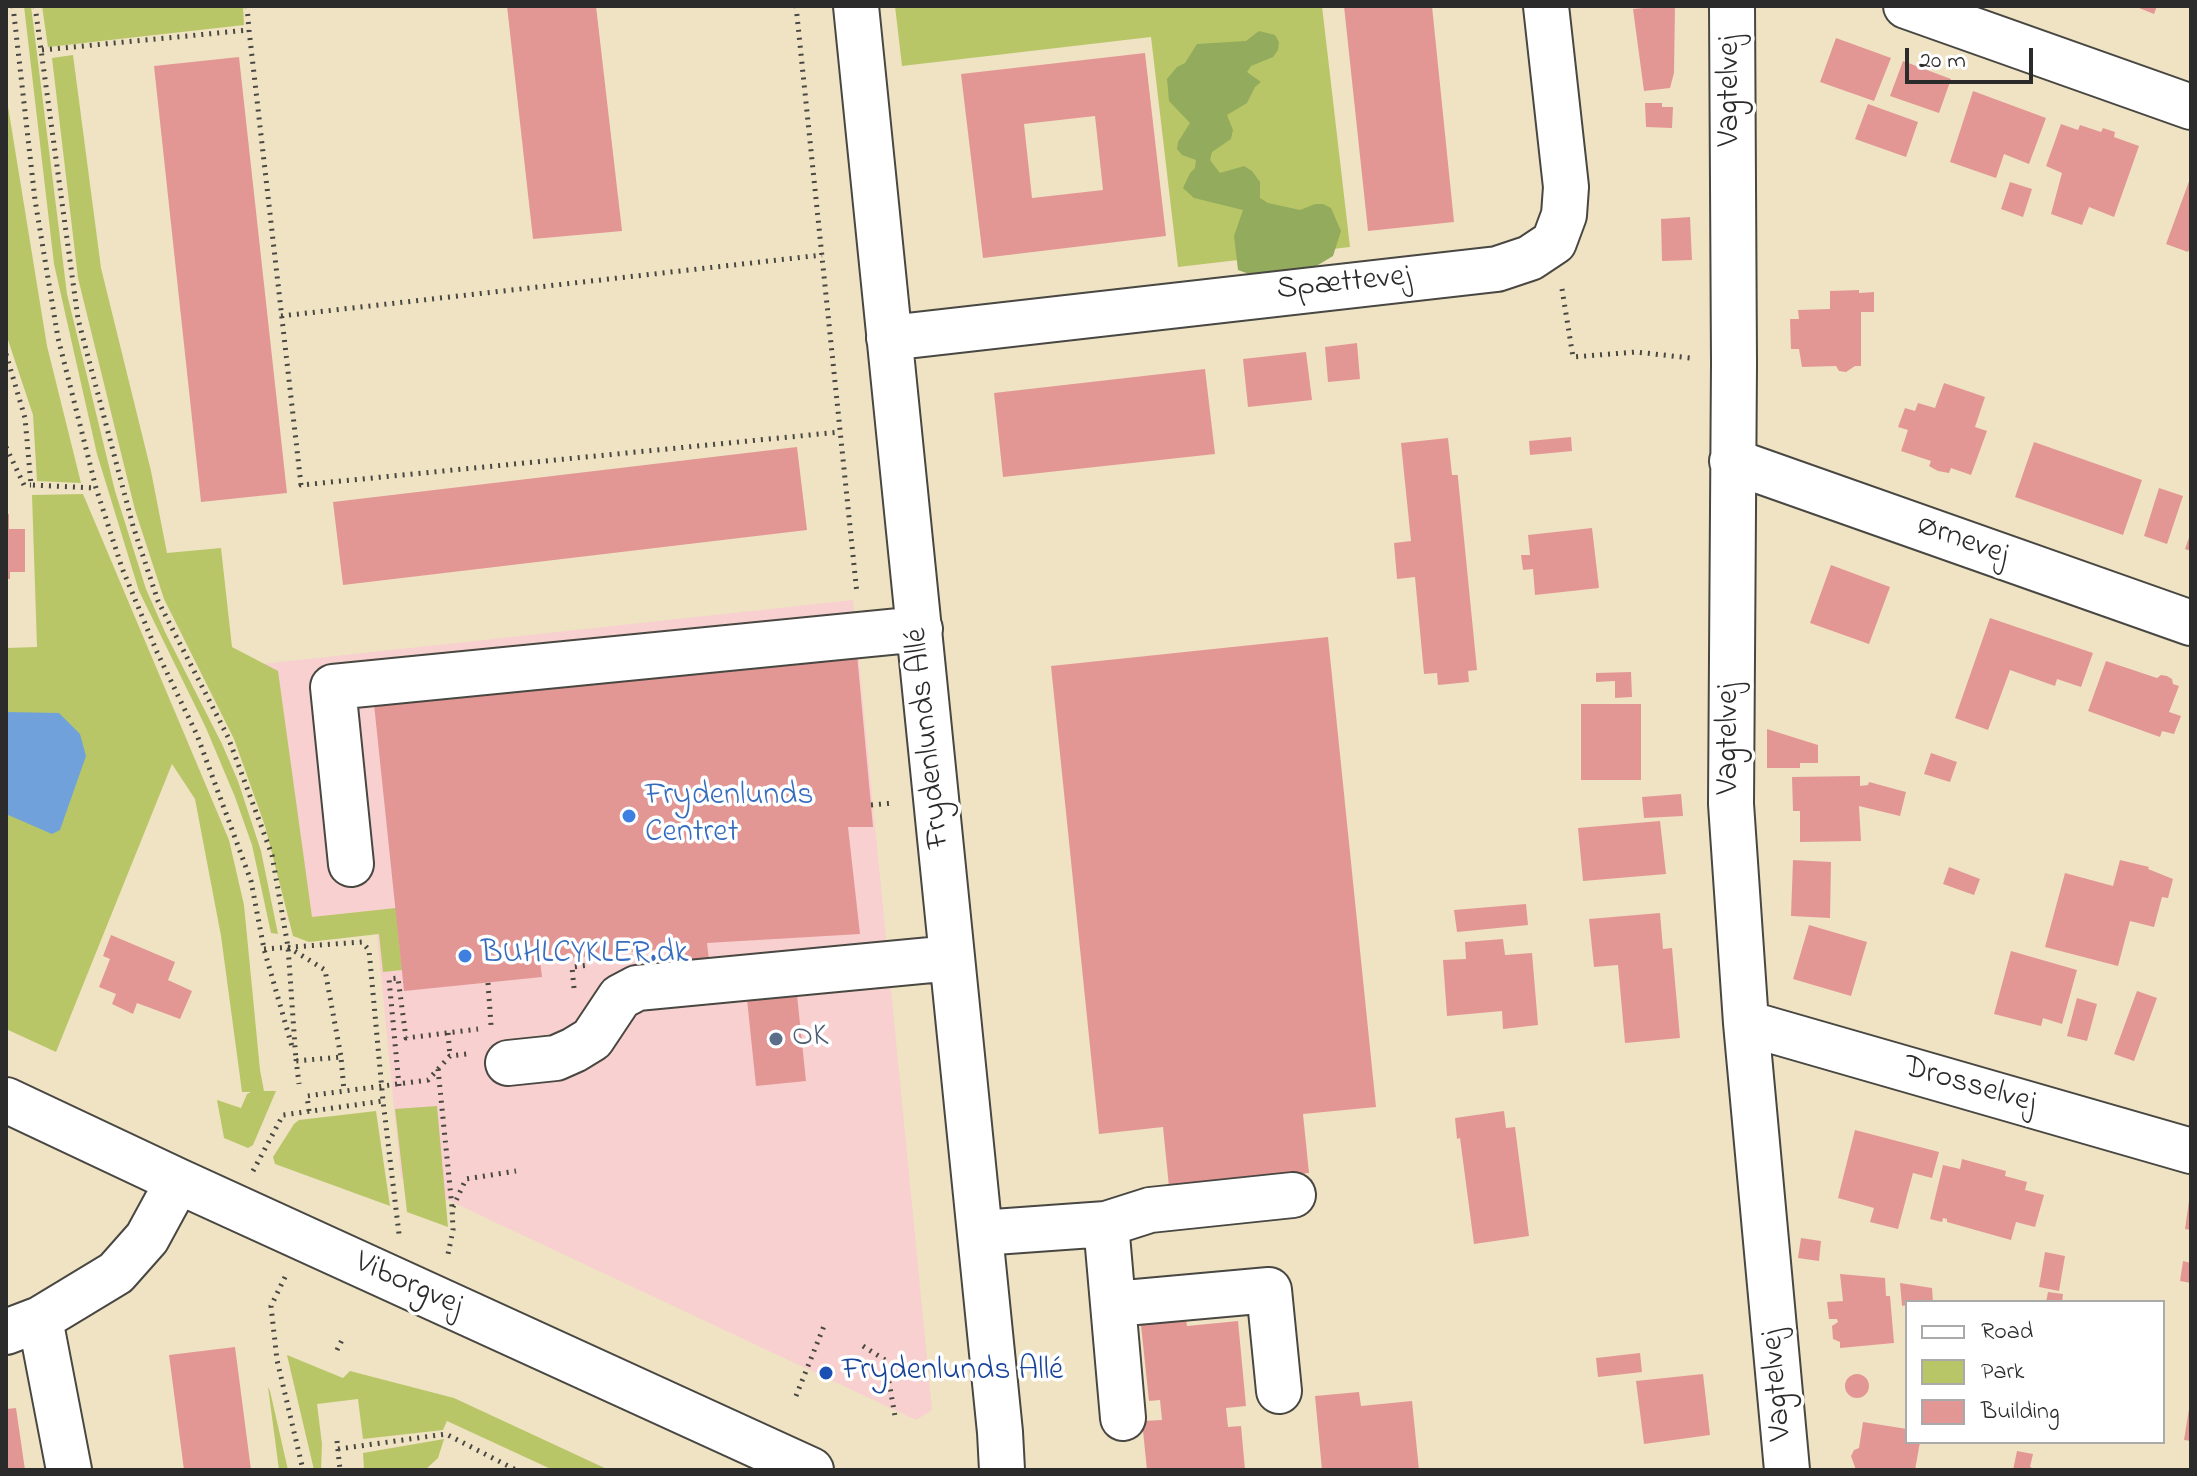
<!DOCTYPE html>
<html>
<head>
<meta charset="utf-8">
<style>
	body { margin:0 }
	#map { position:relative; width:2197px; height:1476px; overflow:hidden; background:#efe3c4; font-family:"Indie Flower",sans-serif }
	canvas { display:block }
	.frame { position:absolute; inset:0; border:8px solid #2b2b2b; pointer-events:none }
	.legend { position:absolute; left:1905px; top:1300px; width:260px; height:144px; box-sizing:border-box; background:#fff; border:2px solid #aaa; margin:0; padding:10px 14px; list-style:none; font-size:24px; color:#2b2b2b }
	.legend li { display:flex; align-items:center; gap:16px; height:40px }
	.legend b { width:40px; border:2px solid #aaa }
	.scale { position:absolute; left:1905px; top:48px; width:128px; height:36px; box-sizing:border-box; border:4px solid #2b2b2b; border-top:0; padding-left:10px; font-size:24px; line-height:28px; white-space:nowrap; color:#2b2b2b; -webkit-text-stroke:6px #fff; paint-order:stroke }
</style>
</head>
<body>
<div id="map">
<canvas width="2197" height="1476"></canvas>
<div class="frame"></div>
<ul class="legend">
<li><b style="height:10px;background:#fff"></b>Road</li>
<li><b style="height:22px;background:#b9c668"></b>Park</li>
<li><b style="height:22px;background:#e39794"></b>Building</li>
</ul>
<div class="scale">20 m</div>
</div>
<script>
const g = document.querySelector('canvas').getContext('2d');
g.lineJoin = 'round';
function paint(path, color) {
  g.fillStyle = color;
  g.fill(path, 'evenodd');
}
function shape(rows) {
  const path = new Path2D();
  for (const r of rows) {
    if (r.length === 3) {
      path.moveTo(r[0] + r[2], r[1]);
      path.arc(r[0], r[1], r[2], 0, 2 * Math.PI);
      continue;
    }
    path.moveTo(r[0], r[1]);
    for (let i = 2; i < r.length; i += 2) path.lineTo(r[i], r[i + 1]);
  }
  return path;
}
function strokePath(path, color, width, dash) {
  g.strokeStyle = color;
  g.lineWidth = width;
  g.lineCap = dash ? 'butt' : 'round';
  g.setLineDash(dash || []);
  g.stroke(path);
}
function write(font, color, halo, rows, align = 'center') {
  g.font = font + ' "Indie Flower",sans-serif';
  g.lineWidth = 7;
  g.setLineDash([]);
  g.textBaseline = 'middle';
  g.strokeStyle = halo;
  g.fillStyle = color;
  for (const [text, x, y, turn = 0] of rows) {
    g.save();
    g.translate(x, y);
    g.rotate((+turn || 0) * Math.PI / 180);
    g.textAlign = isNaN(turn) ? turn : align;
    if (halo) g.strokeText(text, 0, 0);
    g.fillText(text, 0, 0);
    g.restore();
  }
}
paint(shape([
	[853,600,932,1410,916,1420,401,1178,375,915,288,922,262,664]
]), '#f7d0cf');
paint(shape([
	[24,6,31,6,67,294,115,491,146,589,165,632,222,744,238,781,261,851,278,934,271,933,252,845,235,797,206,728,139,591,97,454,54,264],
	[42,6,243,6,244,25,48,47],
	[895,6,1322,6,1350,247,1178,267,1151,37,902,66],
	[73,55,101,268,151,471,167,553,221,548,232,647,278,671,312,917,396,908,402,970,383,972,379,934,309,942,293,936,265,826,234,739,164,599,135,510,78,278,52,58],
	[6,94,47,346,81,483,37,481,33,415,6,334],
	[83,494,229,840,244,905,260,1070,264,1091,276,1091,253,1145,248,1148,224,1138,217,1100,241,1108,247,1094,251,1092,242,1092,221,936,195,799,172,764,56,1052,6,1029,6,648,37,647,32,495],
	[437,1106,448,1227,407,1212,395,1109],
	[376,1111,390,1206,275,1164,273,1157,294,1124,299,1120],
	[287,1355,343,1378,350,1371,454,1398,609,1470,553,1470,447,1421,443,1430,363,1439,358,1399,317,1404,322,1444,321,1470,314,1470],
	[268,1387,270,1391,288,1470,279,1470],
	[444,1439,438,1458,425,1470,364,1470,363,1453]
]), '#b9c668');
paint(shape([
	[1259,31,1275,35,1279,42,1278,50,1273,57,1251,66,1247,72,1261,82,1255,87,1247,103,1227,115,1233,130,1231,139,1212,152,1210,160,1220,173,1244,166,1252,171,1260,182,1260,198,1268,203,1300,210,1315,204,1323,204,1331,208,1341,231,1333,256,1313,268,1252,275,1238,270,1234,236,1243,210,1194,198,1183,188,1190,173,1195,168,1196,160,1182,155,1177,149,1178,142,1190,123,1169,101,1167,79,1177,67,1185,63,1197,44,1246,41]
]), '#92ab5c');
paint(shape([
	[6,712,59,713,80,734,86,756,60,830,52,834,6,814]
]), '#71a1db');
paint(shape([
	[507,6,596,6,622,231,533,239],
	[1344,6,1432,6,1454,222,1368,231],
	[1662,6,1675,6,1674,73,1670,88,1644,91,1633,9],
	[2134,6,2157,6,2154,14],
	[1836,38,1891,58,1874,101,1820,82],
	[1145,53,1166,236,983,258,961,74],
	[1095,116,1103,190,1032,198,1024,124],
	[239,57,287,493,201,502,154,66],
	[1903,61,1951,79,1939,113,1890,96],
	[1973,91,2046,118,2029,164,2004,154,1996,178,1950,162],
	[1645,103,1662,103,1662,107,1673,107,1672,128,1646,127],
	[1868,104,1918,122,1906,157,1855,139],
	[2061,124,2078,130,2080,125,2101,132,2103,128,2115,132,2114,137,2139,146,2114,217,2089,207,2082,225,2051,214,2062,173,2046,166],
	[2191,176,2191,245,2188,252,2166,244],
	[2010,182,2032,189,2023,217,2001,209],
	[1690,217,1692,260,1662,261,1661,219],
	[1859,290,1859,293,1874,292,1874,312,1861,312,1861,366,1855,366,1846,372,1839,371,1836,366,1802,367,1799,349,1791,349,1790,319,1799,319,1798,310,1830,309,1830,291],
	[1357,343,1360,379,1328,382,1325,347],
	[1306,352,1312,400,1248,407,1243,359],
	[1205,369,1215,454,1003,477,994,393],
	[1944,383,1985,397,1975,427,1987,431,1971,475,1951,468,1949,473,1938,471,1929,466,1931,461,1901,451,1908,430,1898,427,1905,408,1915,411,1918,403,1935,408],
	[1571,437,1572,451,1530,455,1529,441],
	[1448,438,1452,475,1458,475,1458,478,1477,670,1468,671,1469,682,1438,685,1437,673,1424,674,1415,577,1397,579,1394,543,1411,541,1401,443],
	[2034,442,2142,480,2123,535,2015,497],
	[797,447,807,530,343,585,333,502],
	[2159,488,2183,496,2167,544,2144,536],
	[6,514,9,514,9,529,25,529,25,572,10,572,10,579,6,579],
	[1592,528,1599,588,1535,595,1533,569,1523,570,1521,555,1530,555,1528,535],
	[2191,532,2191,551,2185,549],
	[1831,565,1890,587,1869,644,1810,623],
	[1990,618,2093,653,2081,687,2057,679,2055,686,2010,670,1988,730,1955,718],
	[1328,637,1376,1107,1303,1114,1309,1173,1169,1187,1163,1127,1099,1134,1051,666],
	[857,654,873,827,848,827,860,934,707,943,709,960,674,963,672,948,540,961,542,977,404,991,374,704],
	[2106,661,2157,678,2161,675,2167,676,2172,679,2173,684,2179,686,2169,712,2181,716,2174,734,2162,731,2160,737,2088,711],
	[1631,672,1632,697,1615,698,1615,681,1596,682,1596,673],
	[1581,704,1641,704,1641,780,1581,780],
	[1767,729,1818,745,1818,763,1800,763,1800,768,1767,768],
	[1931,753,1957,762,1950,782,1924,774],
	[1860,776,1860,786,1868,785,1869,782,1906,792,1900,816,1859,806,1861,841,1800,842,1800,811,1793,811,1792,777],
	[1681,794,1683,816,1644,818,1642,797],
	[1660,821,1666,874,1583,881,1578,828],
	[1793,860,1831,862,1830,918,1791,916],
	[2120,860,2149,867,2148,869,2173,879,2168,898,2162,897,2154,927,2130,921,2118,966,2045,947,2065,873,2113,886],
	[1949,867,1980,879,1974,895,1943,884],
	[1526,904,1528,925,1457,932,1454,910],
	[1660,913,1663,949,1672,948,1680,1038,1625,1043,1618,965,1594,967,1589,919],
	[1809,925,1867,942,1851,996,1793,979],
	[111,935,175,962,168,980,192,991,180,1019,137,1003,133,1014,112,1004,116,994,99,987,110,959,103,956],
	[1503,939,1505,955,1532,953,1538,1025,1503,1029,1502,1011,1447,1016,1443,960,1466,959,1465,942],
	[2011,951,2077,970,2062,1024,2043,1018,2041,1026,1994,1014],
	[2137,991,2157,998,2134,1061,2114,1054],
	[797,995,806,1081,756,1086,747,999],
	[2077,998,2097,1004,2087,1041,2067,1036],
	[1504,1111,1506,1128,1515,1127,1529,1236,1474,1244,1460,1138,1457,1139,1455,1118],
	[1855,1130,1939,1152,1932,1178,1913,1173,1898,1229,1870,1222,1874,1208,1838,1198],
	[1962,1159,2006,1171,2005,1176,2027,1182,2025,1190,2044,1195,2035,1227,2016,1222,2011,1240,1947,1222,1947,1219,1943,1218,1942,1222,1930,1219,1943,1165,1960,1169],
	[2189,1201,2191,1201,2191,1230,2185,1229],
	[1801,1238,1821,1241,1819,1261,1798,1258],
	[2045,1252,2065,1256,2059,1291,2039,1287],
	[2183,1261,2191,1263,2191,1283,2180,1281],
	[1840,1274,1885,1278,1886,1296,1890,1296,1894,1343,1840,1348,1840,1342,1833,1339,1832,1326,1838,1322,1837,1319,1829,1319,1827,1302,1843,1301],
	[1900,1283,1932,1288,1933,1302,1907,1302,1907,1305,1902,1306],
	[2048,1292,2063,1294,2062,1302,2046,1302],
	[1185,1312,1187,1326,1238,1321,1246,1406,1226,1408,1228,1427,1241,1426,1245,1470,1147,1470,1142,1421,1162,1420,1160,1400,1149,1401,1140,1316],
	[235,1347,251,1470,184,1470,169,1355],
	[1640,1353,1642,1372,1598,1377,1596,1358],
	[1857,1386,12],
	[1703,1374,1710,1435,1644,1444,1636,1381],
	[1359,1392,1361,1406,1412,1401,1419,1470,1322,1470,1315,1396],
	[16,1408,25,1470,6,1470,6,1409],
	[2189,1409,2191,1409,2191,1441,2184,1440],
	[1863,1422,1907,1429,1907,1442,1920,1442,1915,1470,1856,1470,1851,1456,1854,1450,1859,1448],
	[2017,1451,2033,1454,2030,1467,2038,1470,2013,1470]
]), '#e39794');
const minor = shape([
	[856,6,1000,1432,1002,1470],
	[1732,6,1734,363,1731,804,1746,1023,1787,1470],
	[1906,6,2191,107],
	[889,338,1497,269,1530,258,1554,242,1564,215,1566,187,1546,6],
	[1732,461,2191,623],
	[351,864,333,687,920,629],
	[1746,1023,2191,1151],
	[508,1063,556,1058,574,1050,592,1039,620,997,637,988,952,958],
	[6,1100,178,1181,811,1470],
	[1106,1224,1150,1210,1293,1195],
	[980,1233,1106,1224,1123,1418],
	[1114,1304,1269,1290,1279,1391],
	[40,1319,69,1470],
	[6,1332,40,1319,116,1273,147,1238,178,1181]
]);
strokePath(minor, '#484742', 48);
strokePath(shape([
	[13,6,35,200,58,338,96,488,122,568,157,652,197,735,251,881,264,949,293,1050],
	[35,6,78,319,133,526,158,601,228,737,272,855,288,947,296,1061,341,1057,344,1091],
	[247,6,249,30],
	[796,6,857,594],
	[42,50,249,30,301,485,840,432],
	[1562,289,1573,357,1636,352,1690,358],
	[281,316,822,255],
	[6,354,25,418,31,485,96,488],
	[6,447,24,485,31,485],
	[871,805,894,803],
	[288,947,325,970,341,1057],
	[264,949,362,942,369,950,383,1101,399,1234],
	[488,983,491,1025],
	[574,988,572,967,589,965],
	[448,1033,450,1056],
	[296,1059,299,1084],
	[438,1069,452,1207,453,1230,447,1259],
	[399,1086,389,979,398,978,406,1038,478,1029],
	[309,1111,307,1096,428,1080,450,1056,467,1054],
	[253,1171,283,1115,383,1101],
	[453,1207,466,1179,516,1171],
	[285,1277,271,1306,277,1360,303,1470],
	[863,1346,885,1360,895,1416],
	[337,1350,342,1340],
	[796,1396,824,1326],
	[337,1441,340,1470],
	[338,1449,446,1434,516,1470]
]), '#484742', 5, [2, 6]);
strokePath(minor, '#fff', 44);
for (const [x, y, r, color] of [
	[629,816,8,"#3f7fe0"],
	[465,956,8,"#3f7fe0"],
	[776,1039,8,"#5c6f8a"],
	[826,1373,8,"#1a4fb4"]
]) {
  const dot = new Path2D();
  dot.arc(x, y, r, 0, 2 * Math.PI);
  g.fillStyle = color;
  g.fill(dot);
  strokePath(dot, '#fff', 3);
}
write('32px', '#2b2b2b', '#fff', [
	["Vagtelvej",1732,91,-90],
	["Spættevej",1344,285,-6],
	["Ørnevej",1962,542,20],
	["Frydenlunds Allé",930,738,-96],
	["Vagtelvej",1731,739,-90],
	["Drosselvej",1969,1087,16],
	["Viborgvej",408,1286,24],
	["Vagtelvej",1779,1385,-95]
]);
write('32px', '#366cbe', '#fff', [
	["Frydenlunds",645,798],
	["Centret",645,835],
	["BUHLCYKLER.dk",481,956]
], 'left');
write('32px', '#4e5e75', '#fff', [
	["OK",792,1039]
], 'left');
write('32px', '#164399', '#fff', [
	["Frydenlunds Allé",842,1373]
], 'left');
</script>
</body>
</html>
